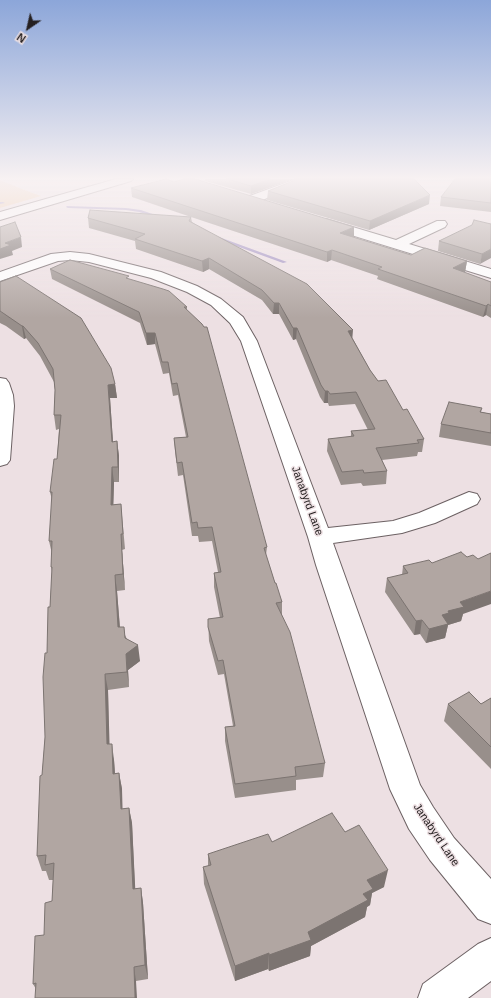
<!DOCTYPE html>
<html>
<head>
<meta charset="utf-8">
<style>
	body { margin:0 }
	#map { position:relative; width:491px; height:998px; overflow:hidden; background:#ede0e3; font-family:Helvetica,sans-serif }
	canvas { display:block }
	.north { position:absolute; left:8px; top:8px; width:40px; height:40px; -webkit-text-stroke:3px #ede0e3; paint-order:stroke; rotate:214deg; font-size:11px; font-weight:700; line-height:16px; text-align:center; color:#252021 }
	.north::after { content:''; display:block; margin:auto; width:14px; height:18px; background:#252021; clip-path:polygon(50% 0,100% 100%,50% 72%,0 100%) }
</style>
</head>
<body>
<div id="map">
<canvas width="491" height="998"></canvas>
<div class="north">N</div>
</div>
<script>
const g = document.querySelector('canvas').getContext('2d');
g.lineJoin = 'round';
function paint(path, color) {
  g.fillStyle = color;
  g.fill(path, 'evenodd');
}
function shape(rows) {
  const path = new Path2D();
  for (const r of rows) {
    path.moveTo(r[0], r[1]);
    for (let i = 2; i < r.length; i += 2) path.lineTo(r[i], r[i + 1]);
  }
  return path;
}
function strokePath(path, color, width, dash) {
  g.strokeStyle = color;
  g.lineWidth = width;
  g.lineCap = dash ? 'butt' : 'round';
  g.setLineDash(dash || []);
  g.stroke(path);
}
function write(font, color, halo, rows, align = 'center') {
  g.font = font + ' Helvetica,sans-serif';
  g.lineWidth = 3;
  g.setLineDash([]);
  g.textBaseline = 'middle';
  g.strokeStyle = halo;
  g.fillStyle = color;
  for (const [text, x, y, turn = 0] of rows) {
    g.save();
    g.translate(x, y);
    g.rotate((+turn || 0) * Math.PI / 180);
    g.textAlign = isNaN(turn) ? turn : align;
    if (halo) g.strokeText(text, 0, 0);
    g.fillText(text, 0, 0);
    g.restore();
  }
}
paint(shape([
	[0,180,22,189,41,196,0,208]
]), '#f1cca6');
paint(shape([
	[0,202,3,202,5,203,0,204,0,202],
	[67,206,126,208,141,210,161,217,159,218,139,212,126,210,68,208,66,207,67,206],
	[217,237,219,237,287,262,283,263,217,239,217,237]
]), '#a292c2');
const minor = shape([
	[116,179,133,179,131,181,0,220,0,212,116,179],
	[296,179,311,179,309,181,255,203,247,203,245,200,247,197,296,179],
	[326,219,396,240,437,221,445,221,447,224,445,227,409,244,491,269,491,278,322,226,320,223,322,220,326,219],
	[70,252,89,254,161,272,197,286,221,299,243,317,257,341,328,528,393,521,419,513,469,492,477,494,480,499,477,504,435,523,402,533,333,543,420,785,433,807,454,838,491,879,491,924,478,919,430,860,409,829,390,789,316,565,308,537,241,341,230,323,211,305,187,292,151,278,89,262,70,260,58,261,0,281,0,272,51,254,70,252],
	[0,378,6,379,9,383,13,395,14,406,10,460,7,464,0,466,0,378],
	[491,938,491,981,468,998,418,998,423,984,478,944,491,938]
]);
strokePath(minor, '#6c6163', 2);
paint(minor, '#fff');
paint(shape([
	[205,179,293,179,251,194,205,181],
	[491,179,491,212,440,206,441,197],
	[131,188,354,237,353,237,411,255,467,261,465,272,464,272,491,282,491,318,486,315,483,317,377,279,378,276,331,260,327,262,191,217,192,222,353,339,370,370,378,381,403,410,424,439,422,452,418,452,417,456,382,460,387,471,386,484,363,486,361,483,341,485,327,451,328,439,351,437,351,431,368,430,355,404,329,406,328,403,324,403,320,397,296,339,293,340,279,314,273,314,262,300,209,269,203,272,136,249,135,241,89,228,88,218,191,217,132,197],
	[268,191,429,204,369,230,267,200],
	[491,224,480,264,438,251,439,241],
	[50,269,129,279,187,307,187,310,267,547,266,555,275,583,282,602,282,616,325,763,323,777,296,780,296,790,235,798,225,741,225,727,233,726,224,674,218,675,209,641,208,619,220,618,214,587,214,573,218,572,212,541,199,542,198,536,192,536,183,475,178,476,175,451,174,438,186,437,178,395,173,396,169,373,163,374,155,344,147,345,140,323,52,279],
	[0,282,115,384,117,398,110,398,113,442,117,441,119,456,119,482,114,482,113,505,121,504,125,549,122,550,125,590,117,591,120,627,140,661,128,670,129,687,108,690,109,744,114,760,115,773,119,773,122,789,122,809,129,808,132,823,135,889,141,888,143,903,148,979,136,981,36,989,33,984,44,935,52,901,53,880,49,880,46,871,42,871,37,856,42,775,45,737,47,653,52,572,51,567,52,554,49,541,52,500,50,492,57,459,59,429,56,430,54,415,55,390,54,382,40,356,26,338,24,339,6,326,0,323],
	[482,408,481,412,491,414,491,446,439,437,441,424],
	[467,557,463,614,461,621,448,625,445,638,426,643,420,634,414,635,385,592,387,578,402,575,403,566,432,563],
	[491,698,491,769,444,721,448,704,481,704],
	[345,832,384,887,372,893,370,905,367,907,365,917,311,946,310,956,269,971,268,969,235,981,204,884,203,867,208,866,208,854,272,842]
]), '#988f8b');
paint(shape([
	[270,179,293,179,251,194,251,186],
	[430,195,429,204,369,230,370,221],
	[354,227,354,237,339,243,340,233],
	[21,237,22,247,12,251,13,255,0,259,0,249,5,243],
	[491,249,491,258,480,264,482,254],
	[332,250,331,260,327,262,327,252],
	[209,258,209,269,203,272,202,261],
	[467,261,465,272,451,279,453,268],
	[274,303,279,303,279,314,273,314],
	[488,304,486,315,483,317,486,306],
	[22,326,23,326,26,338,24,339],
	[293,328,297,328,296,339,293,340],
	[353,330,352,342,348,331],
	[146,333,155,333,155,344,147,345],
	[115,384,117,398,110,398,114,456,112,442,108,385],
	[325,391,328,391,328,403,324,403],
	[117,441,119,456,119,482,118,467],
	[112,467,114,482,113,520,111,505],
	[121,534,122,550,125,590,123,574],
	[115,575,117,591,121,643,118,627],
	[491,591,491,604,463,614,461,621,448,625,445,638,426,643,429,629,442,615,448,611,460,602],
	[422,620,420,634,414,635,416,621],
	[124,627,126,642,138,645,140,661,128,670,129,687,127,672],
	[105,674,108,690,110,760,107,744],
	[112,744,114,760,116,789,113,774],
	[119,773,122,789,123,825,121,809],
	[129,808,132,823,136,904,133,889],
	[388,870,384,887,372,893,370,905,367,907,365,917,311,946,310,956,269,971,269,955,308,932,363,894,367,880],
	[141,888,143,903,148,979,145,965],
	[269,953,268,969,235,981,235,966],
	[134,967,136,981,137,998,135,998]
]), '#7c7471');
const building = shape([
	[166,179,174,182,183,179,195,179,354,227,340,233,411,255,425,248,467,261,453,268,491,282,491,306,488,304,486,306,378,269,382,267,332,250,327,252,131,188,166,179],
	[227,179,270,179,251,186,227,179],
	[298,179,414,179,430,195,370,221,268,191,298,179],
	[455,179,491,179,491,203,441,197,455,179],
	[90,210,191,217,189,221,307,284,353,330,348,331,370,370,378,381,386,380,403,410,407,409,424,439,417,440,419,443,376,448,387,471,364,473,363,470,342,472,328,439,354,436,351,431,375,429,356,392,330,394,328,391,325,391,321,385,297,328,293,328,279,303,274,303,262,290,209,258,202,261,135,239,145,234,88,218,90,210],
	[474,220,491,224,491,249,482,254,439,241,472,225,474,220],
	[15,222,21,237,5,243,11,245,0,249,0,227,15,222],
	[70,260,129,276,126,278,163,289,169,291,187,307,184,307,202,324,204,327,207,327,267,547,264,548,275,583,276,583,282,602,276,603,290,632,325,763,295,767,296,776,235,784,225,727,235,726,223,660,218,661,208,627,208,619,223,617,214,573,221,572,212,527,198,528,197,522,192,523,182,462,177,463,174,438,188,437,177,383,172,384,168,362,162,362,155,333,146,333,139,312,50,269,70,260],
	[16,276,81,318,111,368,115,384,108,385,112,442,117,441,118,467,112,467,111,505,121,504,123,534,121,534,123,574,115,575,118,627,124,627,125,638,138,645,126,654,127,672,105,674,107,744,112,744,113,774,119,773,121,809,129,808,133,889,141,888,145,965,134,967,135,998,35,998,36,983,33,984,35,936,44,935,45,903,52,901,54,863,45,865,46,855,37,856,40,776,42,775,45,737,43,677,45,653,47,653,48,607,50,607,52,567,51,567,52,541,49,541,52,492,50,492,54,459,57,459,61,415,54,415,55,390,53,369,38,343,23,326,22,326,3,313,0,311,0,282,16,276],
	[449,402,482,408,480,412,491,414,491,433,441,424,449,402],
	[461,552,467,557,473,555,478,559,491,553,491,591,460,602,464,607,448,611,449,613,442,615,448,624,429,629,422,620,416,621,387,578,408,573,403,566,429,560,432,563,461,552],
	[469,692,481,704,491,698,491,747,448,704,469,692],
	[332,813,345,832,359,825,388,870,367,880,373,889,363,894,368,900,308,932,311,940,269,955,269,953,235,966,203,867,211,865,208,854,268,834,272,842,332,813]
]);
paint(building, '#b1a6a2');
strokePath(building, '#7c7471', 1);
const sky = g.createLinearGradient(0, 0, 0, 318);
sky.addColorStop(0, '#8ca6d9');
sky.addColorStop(0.56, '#f7f1f2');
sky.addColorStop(1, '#f7f1f200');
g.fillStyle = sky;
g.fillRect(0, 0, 491, 318);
write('11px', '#252021', '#ede0e3', [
	["Janabyrd Lane",307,501,70],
	["Janabyrd Lane",436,835,56]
]);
</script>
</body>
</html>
